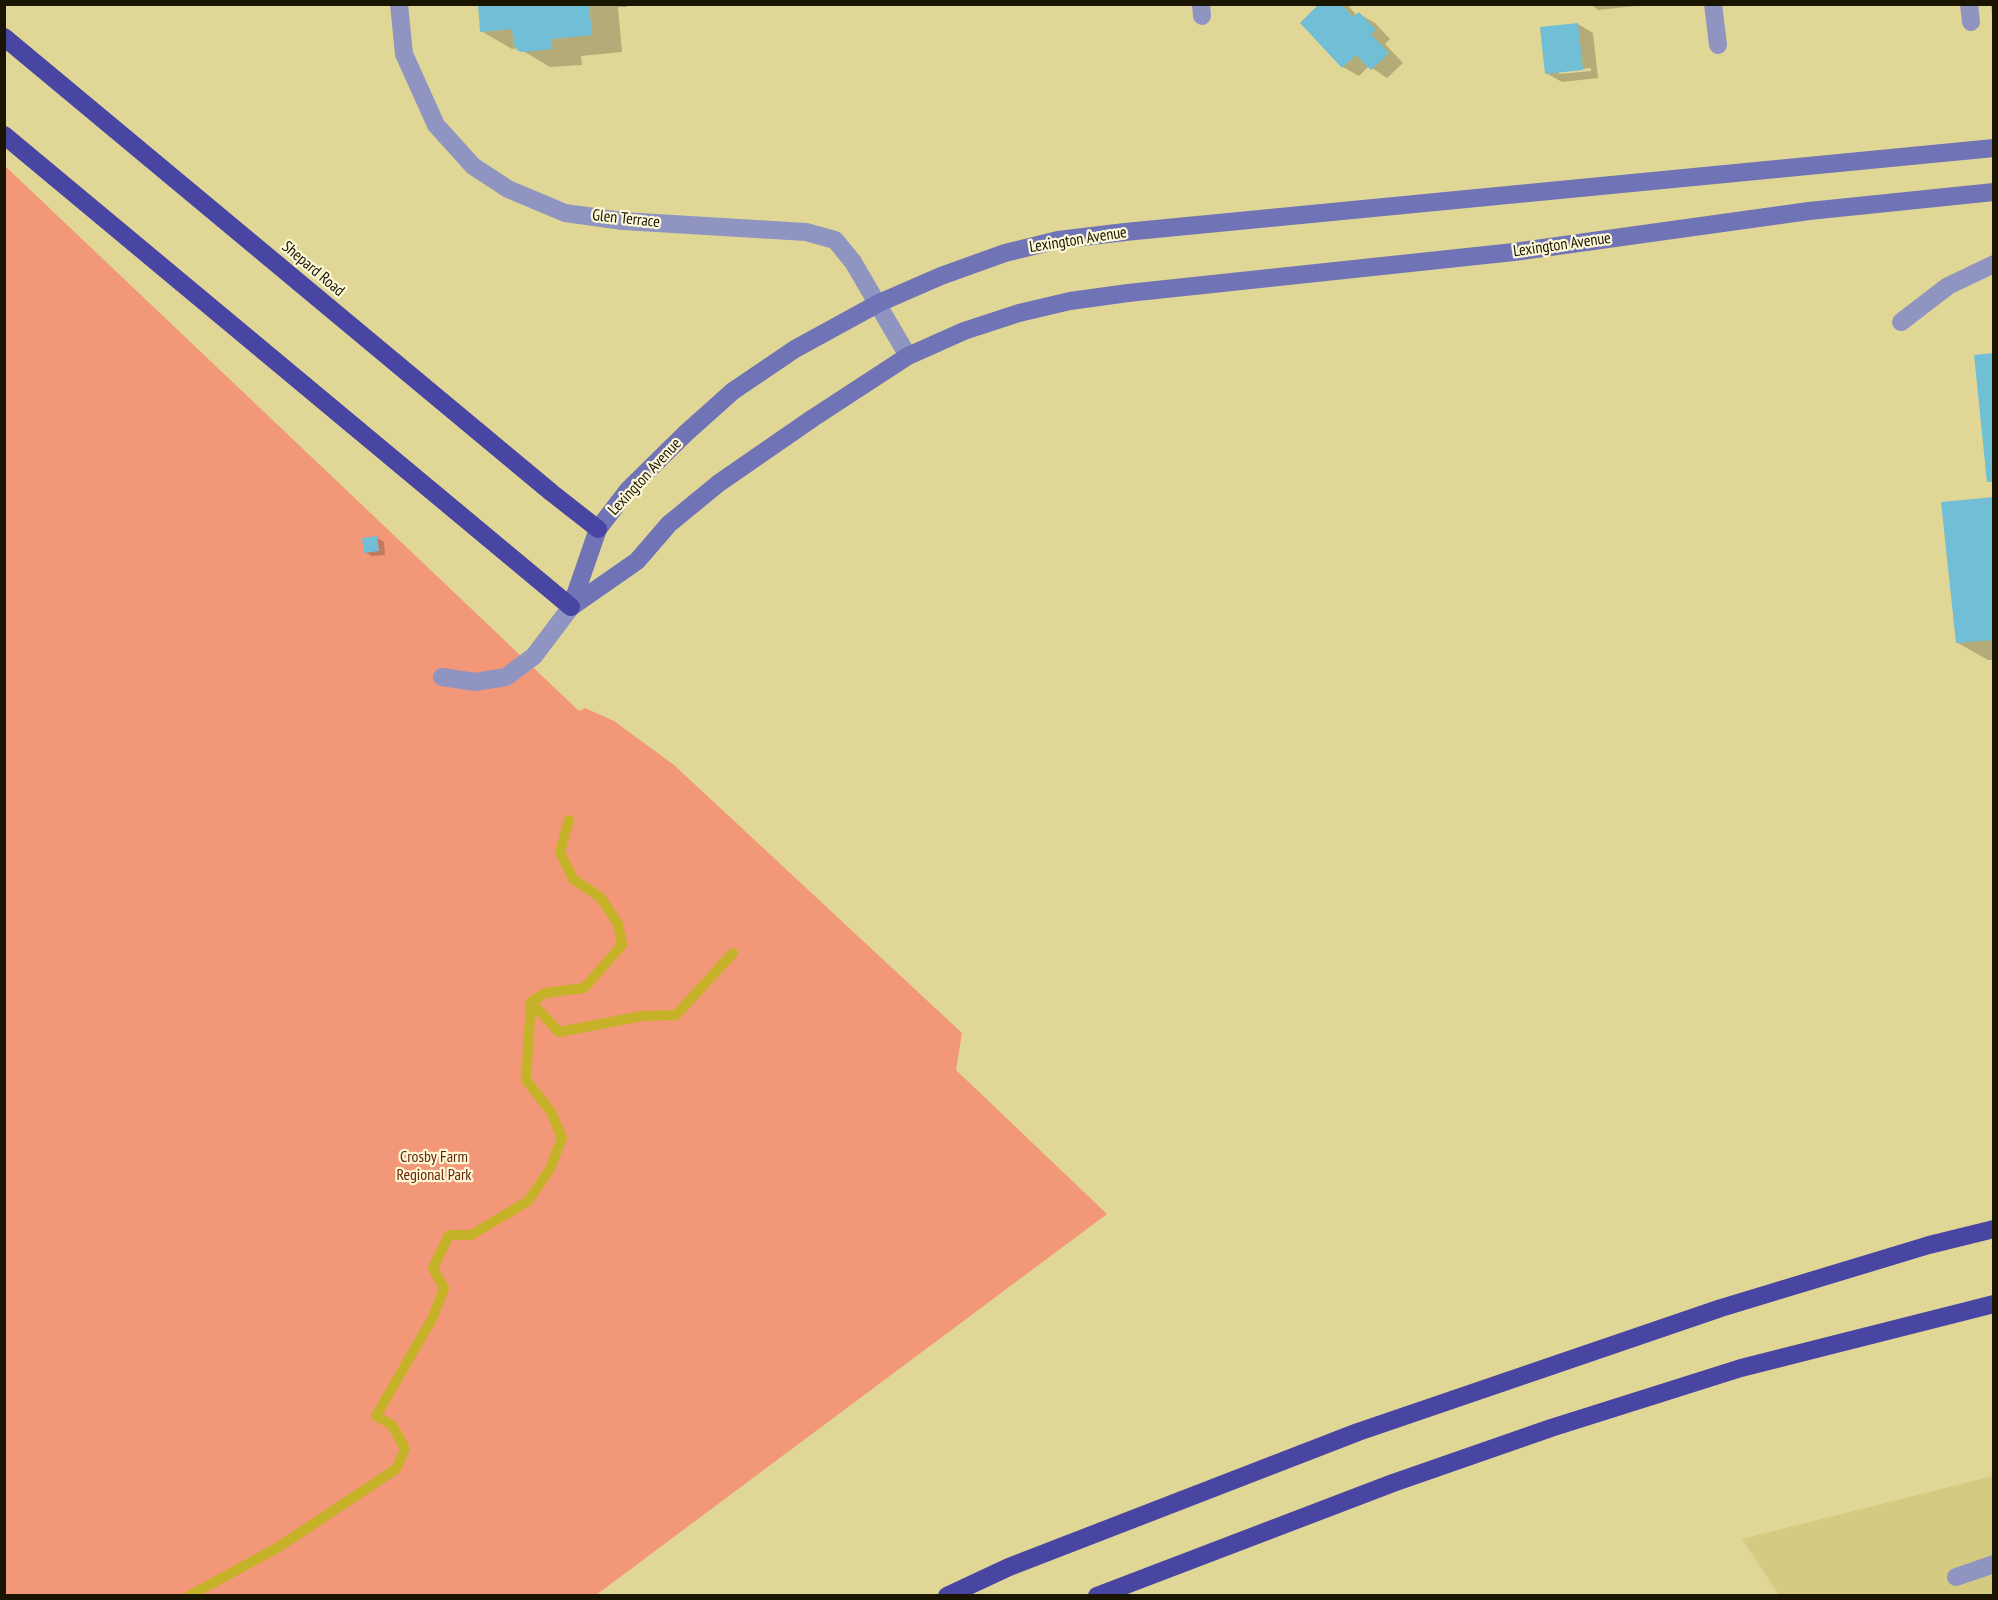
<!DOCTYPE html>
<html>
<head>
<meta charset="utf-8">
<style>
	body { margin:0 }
	#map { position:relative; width:1998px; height:1600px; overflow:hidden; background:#e0d796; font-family:"PT Sans Narrow",sans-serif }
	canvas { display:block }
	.frame { position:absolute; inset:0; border:6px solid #191500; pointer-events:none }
</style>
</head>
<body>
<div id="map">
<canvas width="1998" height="1600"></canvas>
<div class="frame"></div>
</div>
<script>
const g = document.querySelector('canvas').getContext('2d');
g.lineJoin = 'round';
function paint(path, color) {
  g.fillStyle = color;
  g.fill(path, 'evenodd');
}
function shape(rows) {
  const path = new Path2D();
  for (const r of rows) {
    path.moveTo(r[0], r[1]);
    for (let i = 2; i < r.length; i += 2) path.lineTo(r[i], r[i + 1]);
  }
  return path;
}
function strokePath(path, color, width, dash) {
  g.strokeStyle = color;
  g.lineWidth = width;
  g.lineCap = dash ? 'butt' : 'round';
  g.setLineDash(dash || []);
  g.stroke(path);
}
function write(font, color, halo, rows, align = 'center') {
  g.font = font + ' "PT Sans Narrow",sans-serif';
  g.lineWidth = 4.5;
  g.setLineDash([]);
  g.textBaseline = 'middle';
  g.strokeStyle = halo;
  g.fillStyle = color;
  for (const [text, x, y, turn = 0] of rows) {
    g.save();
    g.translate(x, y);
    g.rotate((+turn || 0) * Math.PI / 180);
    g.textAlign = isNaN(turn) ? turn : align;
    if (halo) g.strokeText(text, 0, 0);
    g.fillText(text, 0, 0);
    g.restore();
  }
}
paint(shape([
	[1993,1476,1993,1595,1779,1595,1742,1539]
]), '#d5ca81');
paint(shape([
	[4,165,579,711,585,708,614,721,674,765,962,1033,956,1070,1107,1214,596,1595,5,1595]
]), '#f29878');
paint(shape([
	[479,4,626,4,627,7,618,7,622,52,581,56,582,65,550,67,518,48,512,49,481,31],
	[1322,4,1347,4,1357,16,1359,14,1375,23,1390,39,1385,44,1403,63,1387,78,1369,66,1359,76,1343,67,1302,23],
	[1590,4,1635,4,1635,6,1598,10],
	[1991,4,1994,4,1994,30,1993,29],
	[1578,24,1593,33,1598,78,1562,82,1546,73],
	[1591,68,1591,71,1559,74,1559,71],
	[1994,499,1994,660,1988,660,1958,643],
	[377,538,384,542,385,555,372,556,365,552]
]), '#0003');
strokePath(shape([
	[531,1002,559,1032,642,1016,676,1015,733,953],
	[189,1596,277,1548,396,1469,405,1449,392,1425,376,1416,433,1317,444,1288,433,1268,449,1235,471,1235,528,1201,550,1169,562,1138,551,1112,526,1080,531,1002,545,993,584,988,622,945,618,924,601,898,573,879,560,852,569,820]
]), '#c6b228', 10);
paint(shape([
	[478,4,589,4,592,35,552,39,552,49,523,52,518,51,514,45,512,29,480,32],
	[1319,4,1341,4,1353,17,1359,12,1376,30,1371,34,1389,53,1371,70,1356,55,1342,68,1300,23],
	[1578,23,1583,70,1545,74,1540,27],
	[1994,353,1994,482,1987,482,1974,355],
	[1994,497,1994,640,1956,643,1941,502],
	[377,536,379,551,364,553,362,538]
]), '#71bed7');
strokePath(shape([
	[1969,4,1971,22],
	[1901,322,1948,286,1994,264],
	[442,677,475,682,506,677,534,656,571,607],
	[1956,1577,1994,1564]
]), '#9094c1', 18);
strokePath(shape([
	[399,4,404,54,436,125,473,166,508,189,565,213,623,221,806,232,835,240,853,262,908,356],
	[1201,4,1202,16],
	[1713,4,1718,45]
]), '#9094c1', 18);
strokePath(shape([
	[571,607,598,529,628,490,686,433,733,391,795,349,879,303,941,276,1005,253,1058,240,1125,232,1994,148],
	[571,607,637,561,669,524,719,483,813,418,908,356,964,331,1019,313,1070,301,1128,293,1514,252,1809,211,1994,192]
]), '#7074b6', 18);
strokePath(shape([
	[4,37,552,493,598,529],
	[4,135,571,607],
	[947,1596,1009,1567,1358,1432,1721,1308,1929,1245,1994,1229],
	[1097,1596,1393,1483,1551,1428,1741,1368,1994,1304]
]), '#4945a3', 18);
write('16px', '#191500', '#fbf7d7', [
	["Glen Terrace",626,219,6],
	["Lexington Avenue",1078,240,-9],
	["Lexington Avenue",1562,245,-8],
	["Shepard Road",313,269,40],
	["Lexington Avenue",645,477,-47]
]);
write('16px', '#6a2406', '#fbf7d7', [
	["Crosby Farm",434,1157],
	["Regional Park",434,1175]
]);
</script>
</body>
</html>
